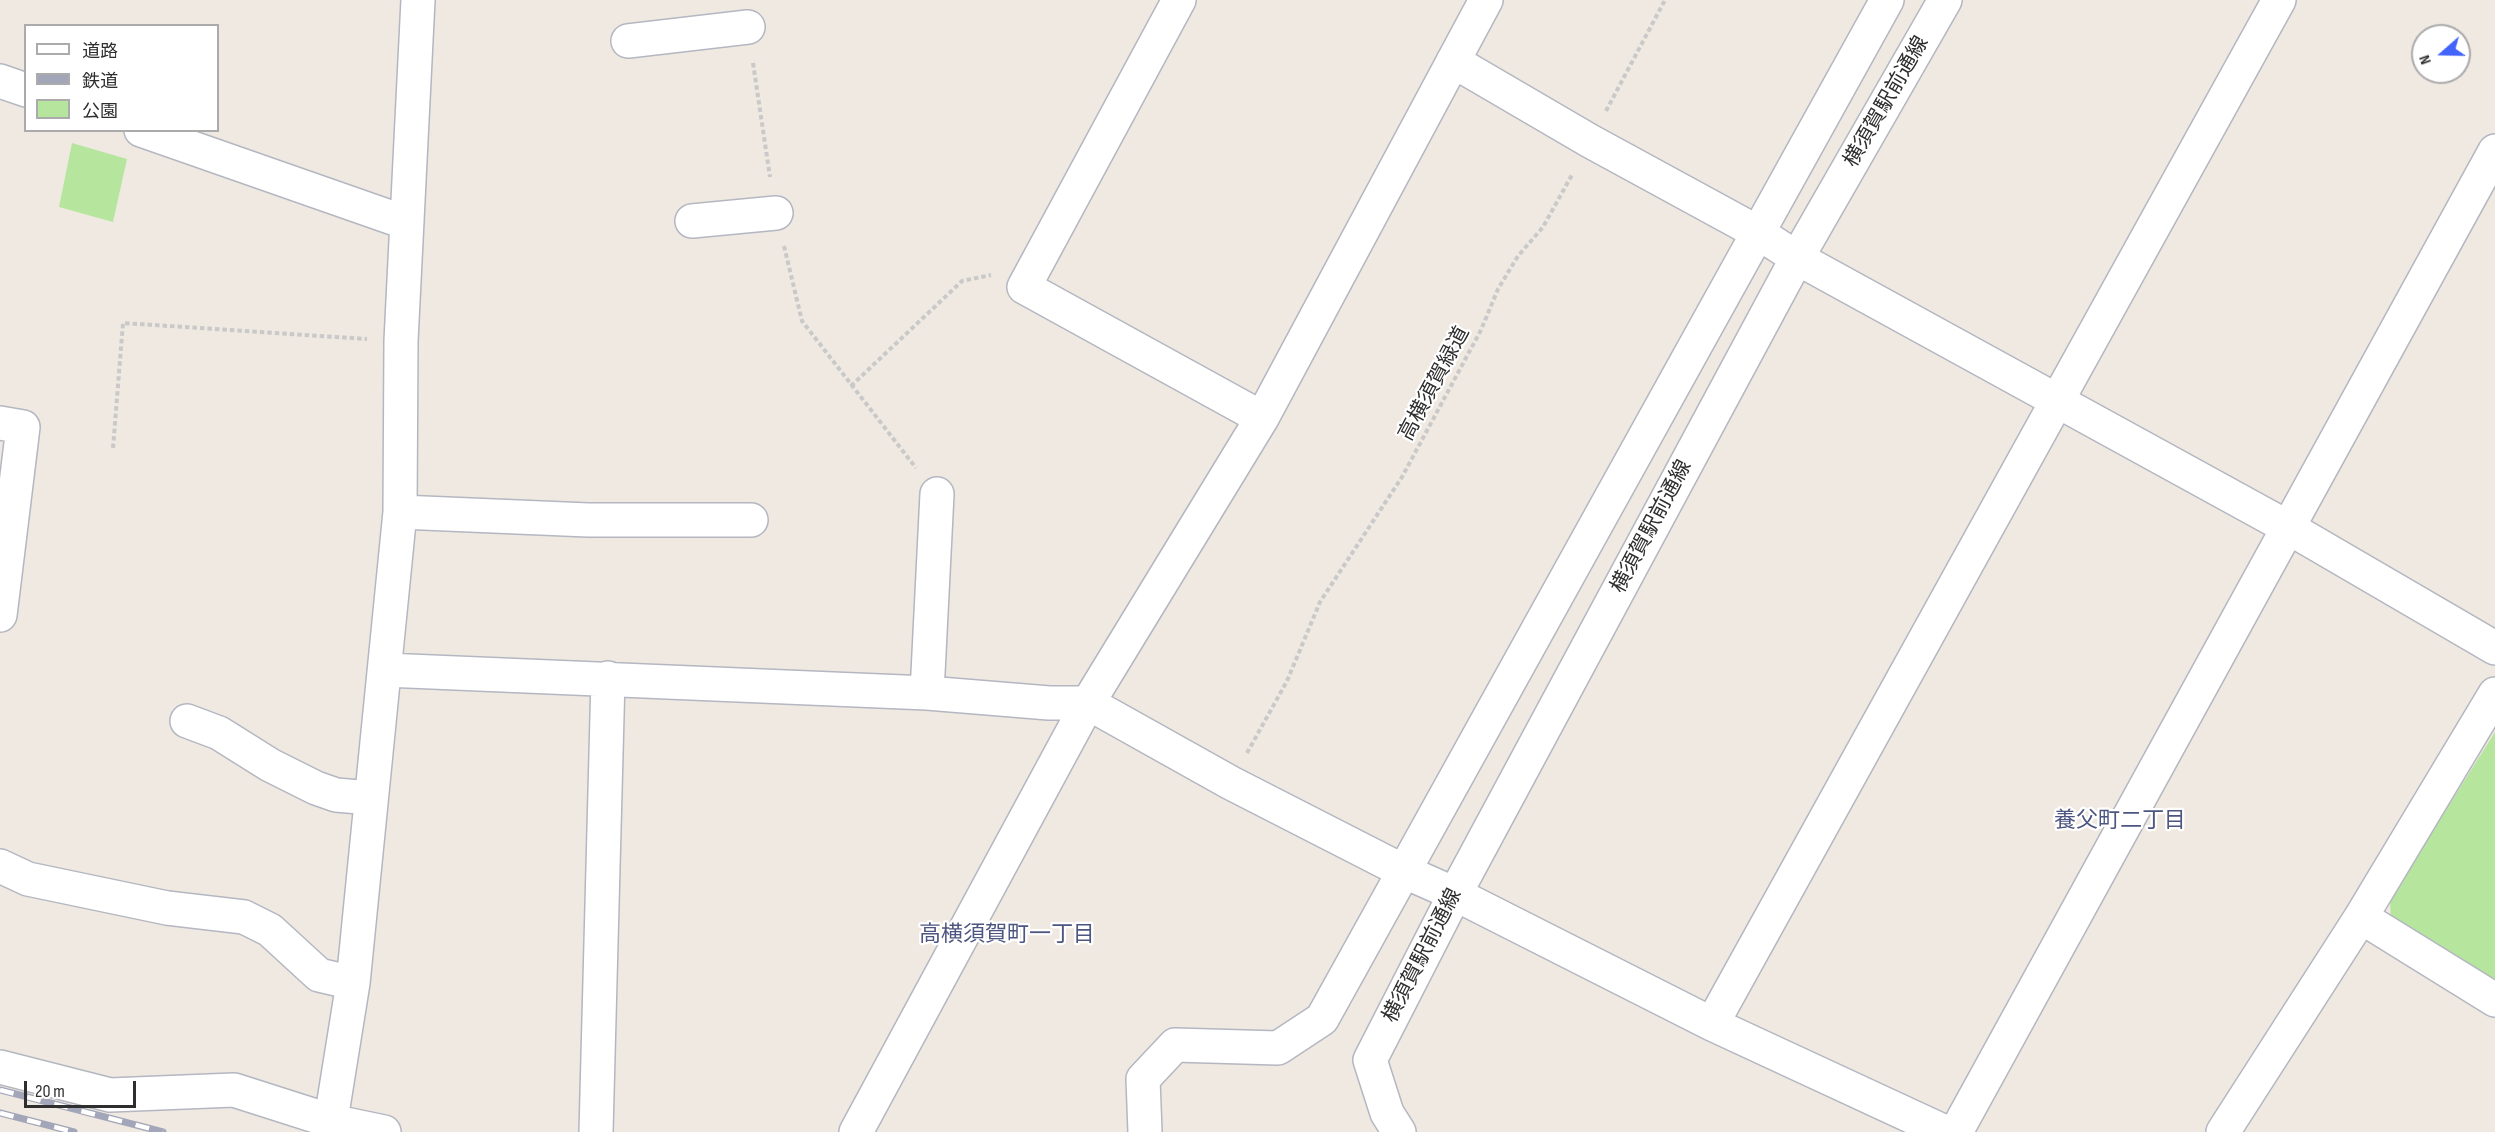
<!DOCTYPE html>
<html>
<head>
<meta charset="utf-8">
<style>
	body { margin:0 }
	#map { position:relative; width:2495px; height:1132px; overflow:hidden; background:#efe9e1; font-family:"Sofia Sans Condensed","Noto Sans JP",sans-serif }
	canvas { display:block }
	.legend { position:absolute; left:24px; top:24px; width:195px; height:108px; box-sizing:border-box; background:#fff; border:2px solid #ababab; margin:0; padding:8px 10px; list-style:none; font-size:18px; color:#2e2e2e }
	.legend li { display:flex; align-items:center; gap:12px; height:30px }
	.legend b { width:30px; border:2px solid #ababab }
	.north { position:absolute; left:2411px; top:24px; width:60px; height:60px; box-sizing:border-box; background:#fff; border:2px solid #ababab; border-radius:50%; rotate:250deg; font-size:16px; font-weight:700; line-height:24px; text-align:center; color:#2e2e2e }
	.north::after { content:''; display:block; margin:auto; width:21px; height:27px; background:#4264fb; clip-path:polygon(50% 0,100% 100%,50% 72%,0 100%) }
	.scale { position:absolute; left:24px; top:1081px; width:112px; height:27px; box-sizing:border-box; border:3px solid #2e2e2e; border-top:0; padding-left:8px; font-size:18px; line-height:21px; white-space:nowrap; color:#2e2e2e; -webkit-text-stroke:4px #fff; paint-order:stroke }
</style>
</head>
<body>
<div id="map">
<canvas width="2495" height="1132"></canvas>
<ul class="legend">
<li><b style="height:8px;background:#fff"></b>道路</li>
<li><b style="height:8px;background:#a3a6b8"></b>鉄道</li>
<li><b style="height:16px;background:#b6e59e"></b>公園</li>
</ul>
<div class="north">N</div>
<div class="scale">20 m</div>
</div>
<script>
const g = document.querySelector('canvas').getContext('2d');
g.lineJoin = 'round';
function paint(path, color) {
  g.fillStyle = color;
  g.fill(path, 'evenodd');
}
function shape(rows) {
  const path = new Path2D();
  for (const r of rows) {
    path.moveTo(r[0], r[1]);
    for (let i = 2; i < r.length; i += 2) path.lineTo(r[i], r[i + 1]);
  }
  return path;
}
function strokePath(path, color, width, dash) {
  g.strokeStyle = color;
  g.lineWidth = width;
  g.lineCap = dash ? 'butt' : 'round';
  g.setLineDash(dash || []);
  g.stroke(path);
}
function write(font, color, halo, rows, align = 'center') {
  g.font = font + ' "Sofia Sans Condensed","Noto Sans JP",sans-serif';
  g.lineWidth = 4.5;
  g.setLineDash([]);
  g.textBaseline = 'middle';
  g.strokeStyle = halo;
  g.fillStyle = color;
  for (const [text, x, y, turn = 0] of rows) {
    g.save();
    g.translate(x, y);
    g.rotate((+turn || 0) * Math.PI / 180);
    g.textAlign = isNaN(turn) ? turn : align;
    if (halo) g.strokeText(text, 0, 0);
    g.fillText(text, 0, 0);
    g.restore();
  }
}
paint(shape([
	[72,143,127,159,113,222,59,207],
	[2495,732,2495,988,2391,923,2390,899]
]), '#b6e59e');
const minor = shape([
	[1179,0,1024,287,1262,418],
	[628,41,748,27],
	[1453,61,1590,141,1757,232,1797,258,2289,528,2495,648],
	[0,81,26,90],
	[141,130,407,223],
	[692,221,776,213],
	[0,423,23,427,0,615],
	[400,512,588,520,751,520],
	[385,670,927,693,1049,703,1088,703,1231,783,1403,871,1455,894,1712,1024,1945,1132],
	[927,693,937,494],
	[187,721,219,733,270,765,316,788,336,795,371,798],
	[0,866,28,879,167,908,244,917,270,930,319,975,353,983],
	[2361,917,2495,1000],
	[1712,1024,2279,0],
	[0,1067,110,1095,234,1090,331,1121,384,1132],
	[329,1132,353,983,400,512,401,341,418,0],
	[596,1132,608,678],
	[856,1132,1088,703,1262,418,1486,0],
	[1145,1132,1143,1079,1175,1045,1278,1048,1322,1019,1887,0],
	[1399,1132,1387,1113,1370,1060,1455,894,1797,258,1945,0],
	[1956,1132,2495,151],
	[2223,1132,2361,917,2495,694]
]);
strokePath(minor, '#b4b7c1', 36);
strokePath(shape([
	[753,63,770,177],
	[1606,111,1665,0],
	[784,246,802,321,916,468],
	[851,386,962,281,991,275],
	[113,448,123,323,367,339],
	[1247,753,1287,681,1320,602,1402,477,1481,330,1498,289,1518,256,1543,227,1573,173]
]), '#c9c9c9', 4, [4.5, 3]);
strokePath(minor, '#fff', 33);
const rail = shape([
	[0,1090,163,1132],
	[0,1113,74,1132]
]);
strokePath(rail, '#a3a6b8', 7);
strokePath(rail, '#fff', 4.5, [14]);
write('21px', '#2e2e2e', '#fff', [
	["横須賀駅前通線",1887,102,-60],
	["高横須賀緑道",1435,384,-62],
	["横須賀駅前通線",1652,527,-62],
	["横須賀駅前通線",1423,956,-63]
]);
write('22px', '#4d5680', '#fff', [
	["養父町二丁目",2120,821],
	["高横須賀町一丁目",1007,935]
]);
</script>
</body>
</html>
